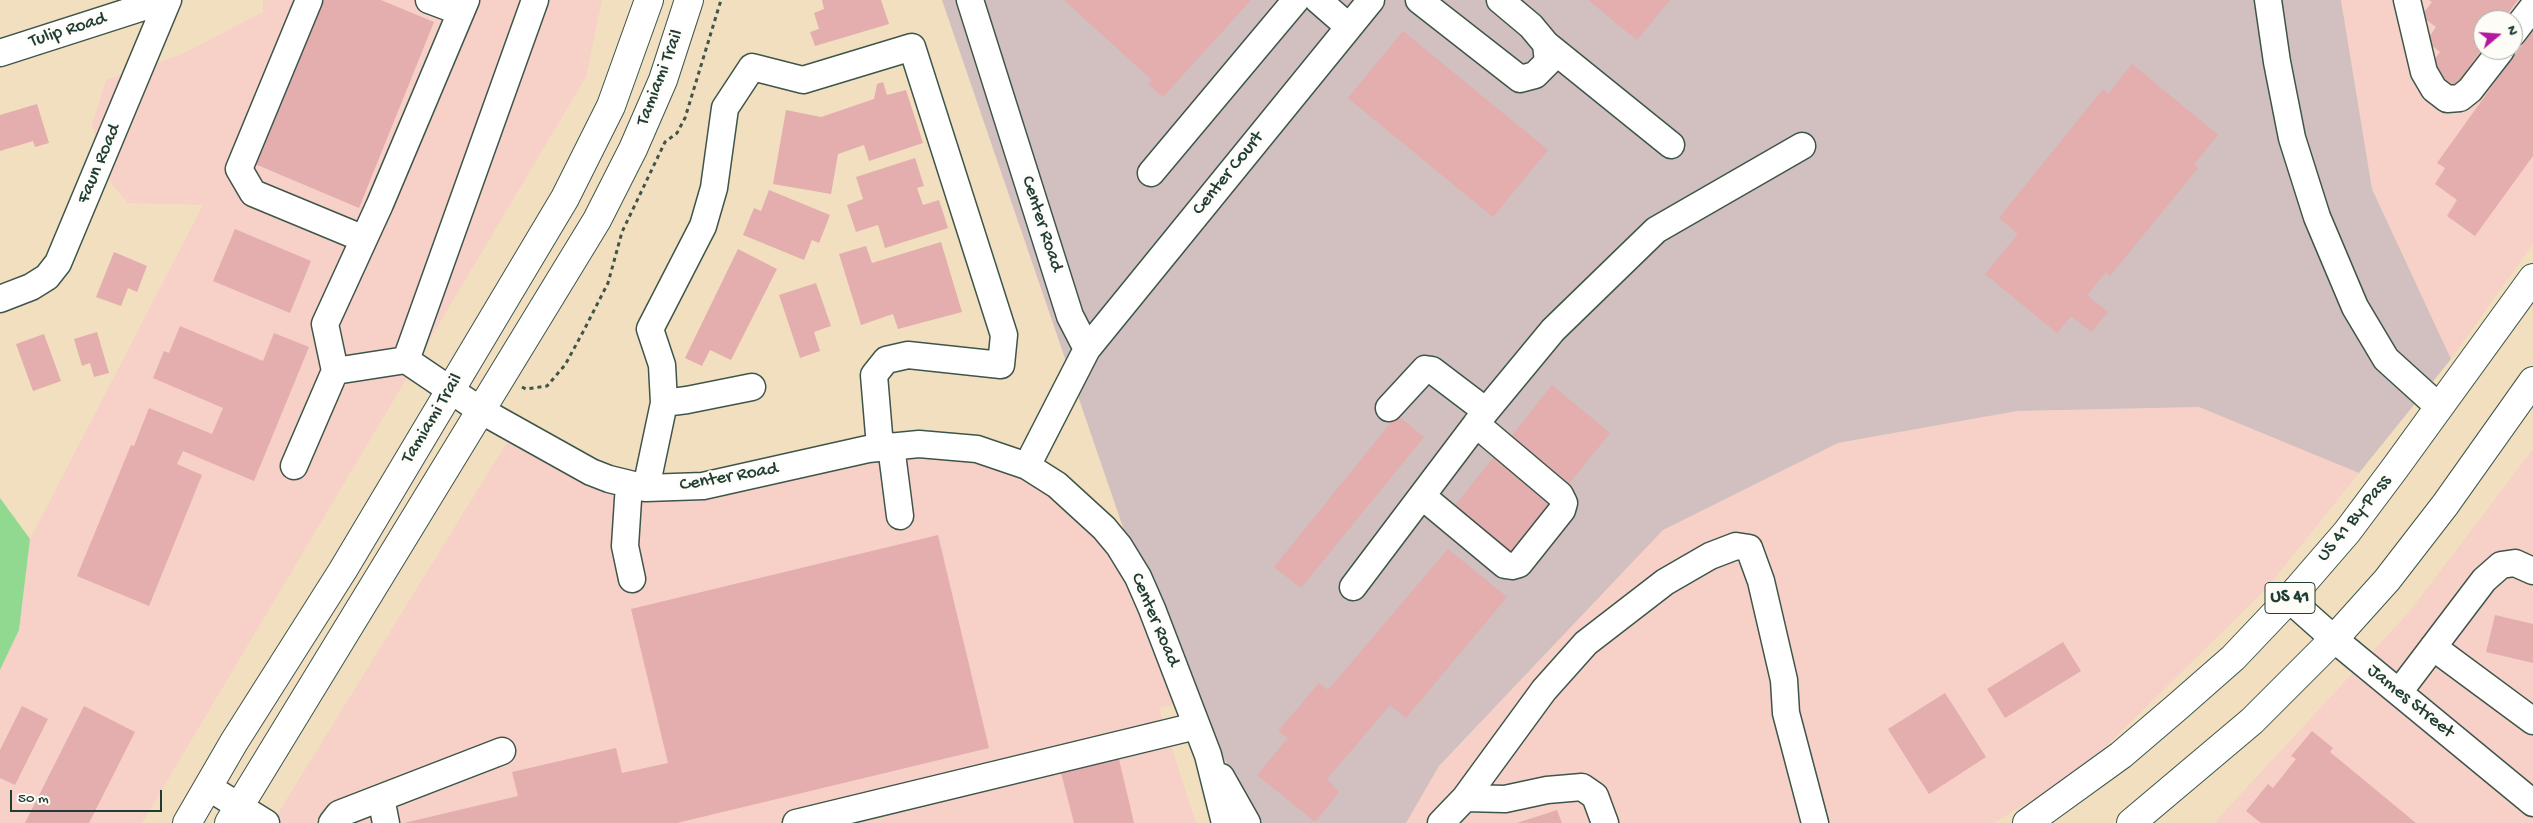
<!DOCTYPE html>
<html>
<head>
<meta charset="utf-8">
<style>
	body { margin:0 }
	#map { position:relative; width:2533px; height:823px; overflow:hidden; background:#f1dfc0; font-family:"Gochi Hand",sans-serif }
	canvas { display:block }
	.north { position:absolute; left:2473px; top:10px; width:50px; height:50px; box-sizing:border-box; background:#fdfcf7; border:1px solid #a4b0a9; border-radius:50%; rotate:72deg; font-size:14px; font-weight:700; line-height:20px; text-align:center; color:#1f3d34 }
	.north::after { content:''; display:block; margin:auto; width:18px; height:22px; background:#b5179e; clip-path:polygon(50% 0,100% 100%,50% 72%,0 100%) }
	.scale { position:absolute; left:10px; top:790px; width:152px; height:22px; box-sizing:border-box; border:2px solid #1f3d34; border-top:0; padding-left:6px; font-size:15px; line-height:18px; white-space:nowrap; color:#1f3d34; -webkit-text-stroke:4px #fdfcf7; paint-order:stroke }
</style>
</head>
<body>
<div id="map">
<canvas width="2533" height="823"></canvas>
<div class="north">N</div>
<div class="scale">50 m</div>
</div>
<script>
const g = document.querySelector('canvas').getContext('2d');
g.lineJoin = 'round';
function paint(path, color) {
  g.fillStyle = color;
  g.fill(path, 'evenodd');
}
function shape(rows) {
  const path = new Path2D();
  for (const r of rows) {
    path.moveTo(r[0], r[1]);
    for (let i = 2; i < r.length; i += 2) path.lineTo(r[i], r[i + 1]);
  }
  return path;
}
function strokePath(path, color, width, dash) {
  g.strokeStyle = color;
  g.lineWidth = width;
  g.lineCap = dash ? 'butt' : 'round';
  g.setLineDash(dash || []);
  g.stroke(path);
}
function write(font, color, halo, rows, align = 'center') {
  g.font = font + ' "Gochi Hand",sans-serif';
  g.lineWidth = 5;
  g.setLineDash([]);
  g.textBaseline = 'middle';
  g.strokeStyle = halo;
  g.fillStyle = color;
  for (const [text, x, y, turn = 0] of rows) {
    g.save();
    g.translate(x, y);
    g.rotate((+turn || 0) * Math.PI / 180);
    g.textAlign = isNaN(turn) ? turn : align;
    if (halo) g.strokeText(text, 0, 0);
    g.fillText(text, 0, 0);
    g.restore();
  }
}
paint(shape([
	[263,0,602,0,586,77,142,823,0,823,0,670,19,630,30,539,203,205,128,203,111,183,92,125,106,80,180,55,263,12],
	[2341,0,2533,0,2533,244,2451,359,2372,189],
	[2483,20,2513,20,2513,50,2483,50],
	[2199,407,2359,473,2267,588,2082,770,1994,823,1406,823,1439,766,1663,530,1838,443,2017,411],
	[509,439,605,489,919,454,973,460,1021,476,1050,493,1095,535,1109,552,1127,582,1141,613,1176,705,1159,708,1196,823,272,823],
	[2533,449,2533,823,2214,823,2409,612]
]), '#f7d1c7');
paint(shape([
	[942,0,2341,0,2372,189,2451,359,2359,473,2199,407,2017,411,1838,443,1663,530,1439,766,1406,823,1260,823,1255,810,1219,750,1126,536]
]), '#d2bfc0');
paint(shape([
	[0,498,30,539,19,630,0,670]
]), '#91d891');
paint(shape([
	[321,0,381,0,434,22,359,208,255,164],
	[822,0,881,0,889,24,815,46,810,32,819,29,814,13,824,9],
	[1064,0,1251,0,1163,97,1148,84,1152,80],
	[1588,0,1670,0,1637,40],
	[2429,0,2518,0,2503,20,2483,20,2483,48,2455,86,2429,67,2440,52,2426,41,2436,27,2421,16,2432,2],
	[2533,29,2533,156,2475,236,2447,216,2457,200,2435,184,2445,168,2437,163],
	[1403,31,1548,150,1493,217,1348,98],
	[2132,64,2218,135,2194,164,2198,168,2110,276,2106,272,2087,295,2108,312,2091,332,2071,316,2057,333,1985,274,2018,234,1999,218,2103,89,2108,94],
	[883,82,887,95,906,90,923,143,869,161,864,145,838,154,831,194,773,184,786,110,821,117,874,99,877,84],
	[37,104,49,143,35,147,33,141,0,151,0,115],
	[915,158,924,186,917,188,923,205,939,200,948,228,885,248,878,225,856,232,847,205,863,199,856,177],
	[769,190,830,215,819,243,812,240,804,260,743,235,754,208,761,211],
	[235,229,311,261,290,313,213,281],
	[941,242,962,312,898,329,893,314,861,325,839,254,866,246,872,263],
	[738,249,777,269,731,360,710,350,702,366,685,358],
	[114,252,147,266,137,292,128,288,121,306,96,297],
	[816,283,831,326,814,332,820,351,800,358,779,295],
	[180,326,263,361,274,333,309,347,254,481,183,451,177,464,202,475,149,606,77,576,131,445,134,446,149,408,212,434,223,408,153,378,164,351,169,353],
	[97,332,109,373,94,377,90,363,82,366,74,339],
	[44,334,61,381,33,391,16,344],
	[1552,385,1610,433,1568,485,1510,438],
	[1397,415,1424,437,1301,588,1274,567],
	[1494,457,1552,505,1510,557,1451,510],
	[938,535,989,748,677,823,404,823,518,796,512,772,616,748,622,773,668,763,631,609],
	[1448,549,1507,597,1406,718,1390,705,1327,779,1339,792,1315,822,1257,775,1288,738,1278,731,1319,683,1328,690],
	[2495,615,2533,624,2533,663,2486,652],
	[2063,642,2081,671,2005,718,1987,689],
	[1945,693,1986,757,1929,794,1888,729],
	[22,706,48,719,15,785,0,778,0,750],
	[84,706,135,732,89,823,25,823],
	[2312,731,2333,748,2330,752,2416,823,2261,823,2246,811,2268,784,2273,788,2296,759,2291,756],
	[1118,755,1134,823,1074,823,1060,769],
	[1557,810,1562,823,1517,823]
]), '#e3aead');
const minor = shape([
	[309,0,239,169,253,193,364,239],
	[429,0,461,12],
	[535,0,406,360,480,410,591,472,609,479,646,488,703,486,868,449,919,444,977,449,1027,466,1057,485,1104,528,1119,546,1138,577,1152,609,1208,755,1225,823],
	[970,0,1070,316,1087,349],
	[1318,0,1349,27],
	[1419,0,1520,79,1535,75,1548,62,1546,44,1531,26,1500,0],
	[2268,0,2277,62,2292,138,2317,217,2355,307,2386,359,2439,407],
	[2407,0,2424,72,2434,89,2447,99,2460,98,2470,90,2501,50],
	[2513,33,2533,7],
	[1546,44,1671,145],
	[0,53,165,0],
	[1151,173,1296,0],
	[0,299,31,287,47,277,58,263,168,0],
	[406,360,335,371,325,324,380,204,466,0],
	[664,403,687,400,752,387],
	[1389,408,1425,369,1432,370,1486,411,1553,330,1656,230,1802,146],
	[891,446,900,516],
	[294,466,335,371],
	[1027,466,1087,349,1371,0],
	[629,484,625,546,632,579],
	[646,488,664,403,662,365,650,329,703,226,714,188,725,108,752,67,803,80,912,47,1004,335,1001,365,908,355,886,360,874,375,880,447],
	[1422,496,1505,565,1512,566,1519,564,1562,510,1564,503,1560,495,1476,424],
	[1353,587,1486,411],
	[2289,599,2334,639,2533,803],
	[2433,647,2533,721],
	[2399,692,2484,580,2501,565,2515,563,2533,571],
	[1221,777,1247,823],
	[208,787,266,823],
	[381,798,386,823],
	[1465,798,1505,799,1547,790,1582,787,1595,796,1605,823],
	[332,823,339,814,502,751],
	[796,823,1196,726],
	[1441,823,1465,798,1544,690,1586,643,1665,582,1710,556,1736,546,1749,548,1761,581,1784,680,1786,713,1815,823]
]);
const major = shape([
	[187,823,234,742,343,570,565,198,611,106,649,0],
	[229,823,597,220,633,149,663,80,689,0],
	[2027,823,2121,755,2176,708,2233,658,2289,599,2347,532,2395,468,2533,278],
	[2131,823,2252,721,2334,639,2387,580,2445,505,2533,381]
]);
strokePath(minor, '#3e5549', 29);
strokePath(major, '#3e5549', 30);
strokePath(shape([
	[522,387,526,389,547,386,565,365,583,332,608,283,622,232,665,142,677,133,685,118,721,0]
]), '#3e5549', 3, [4, 4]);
strokePath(minor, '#fff', 26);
strokePath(major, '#fff', 28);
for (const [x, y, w] of [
	[2290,598,50]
]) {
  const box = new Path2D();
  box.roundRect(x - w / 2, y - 15.5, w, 31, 4);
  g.fillStyle = '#fdfcf7';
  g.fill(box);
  strokePath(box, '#1f3d34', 1);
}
write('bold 18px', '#1f3d34', null, [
	["US 41",2290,598]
]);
write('19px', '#1f3d34', '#fdfcf7', [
	["Tulip Road",68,31,-18],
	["Tamiami Trail",661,78,-69],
	["Faun Road",100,164,-67],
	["Center Court",1229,174,-51],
	["Center Road",1041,224,72],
	["Tamiami Trail",433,419,-59],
	["Center Road",729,478,-10],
	["US 41 By-Pass",2355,519,-51],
	["Center Road",1154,620,67],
	["James Street",2410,702,39]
]);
</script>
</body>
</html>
